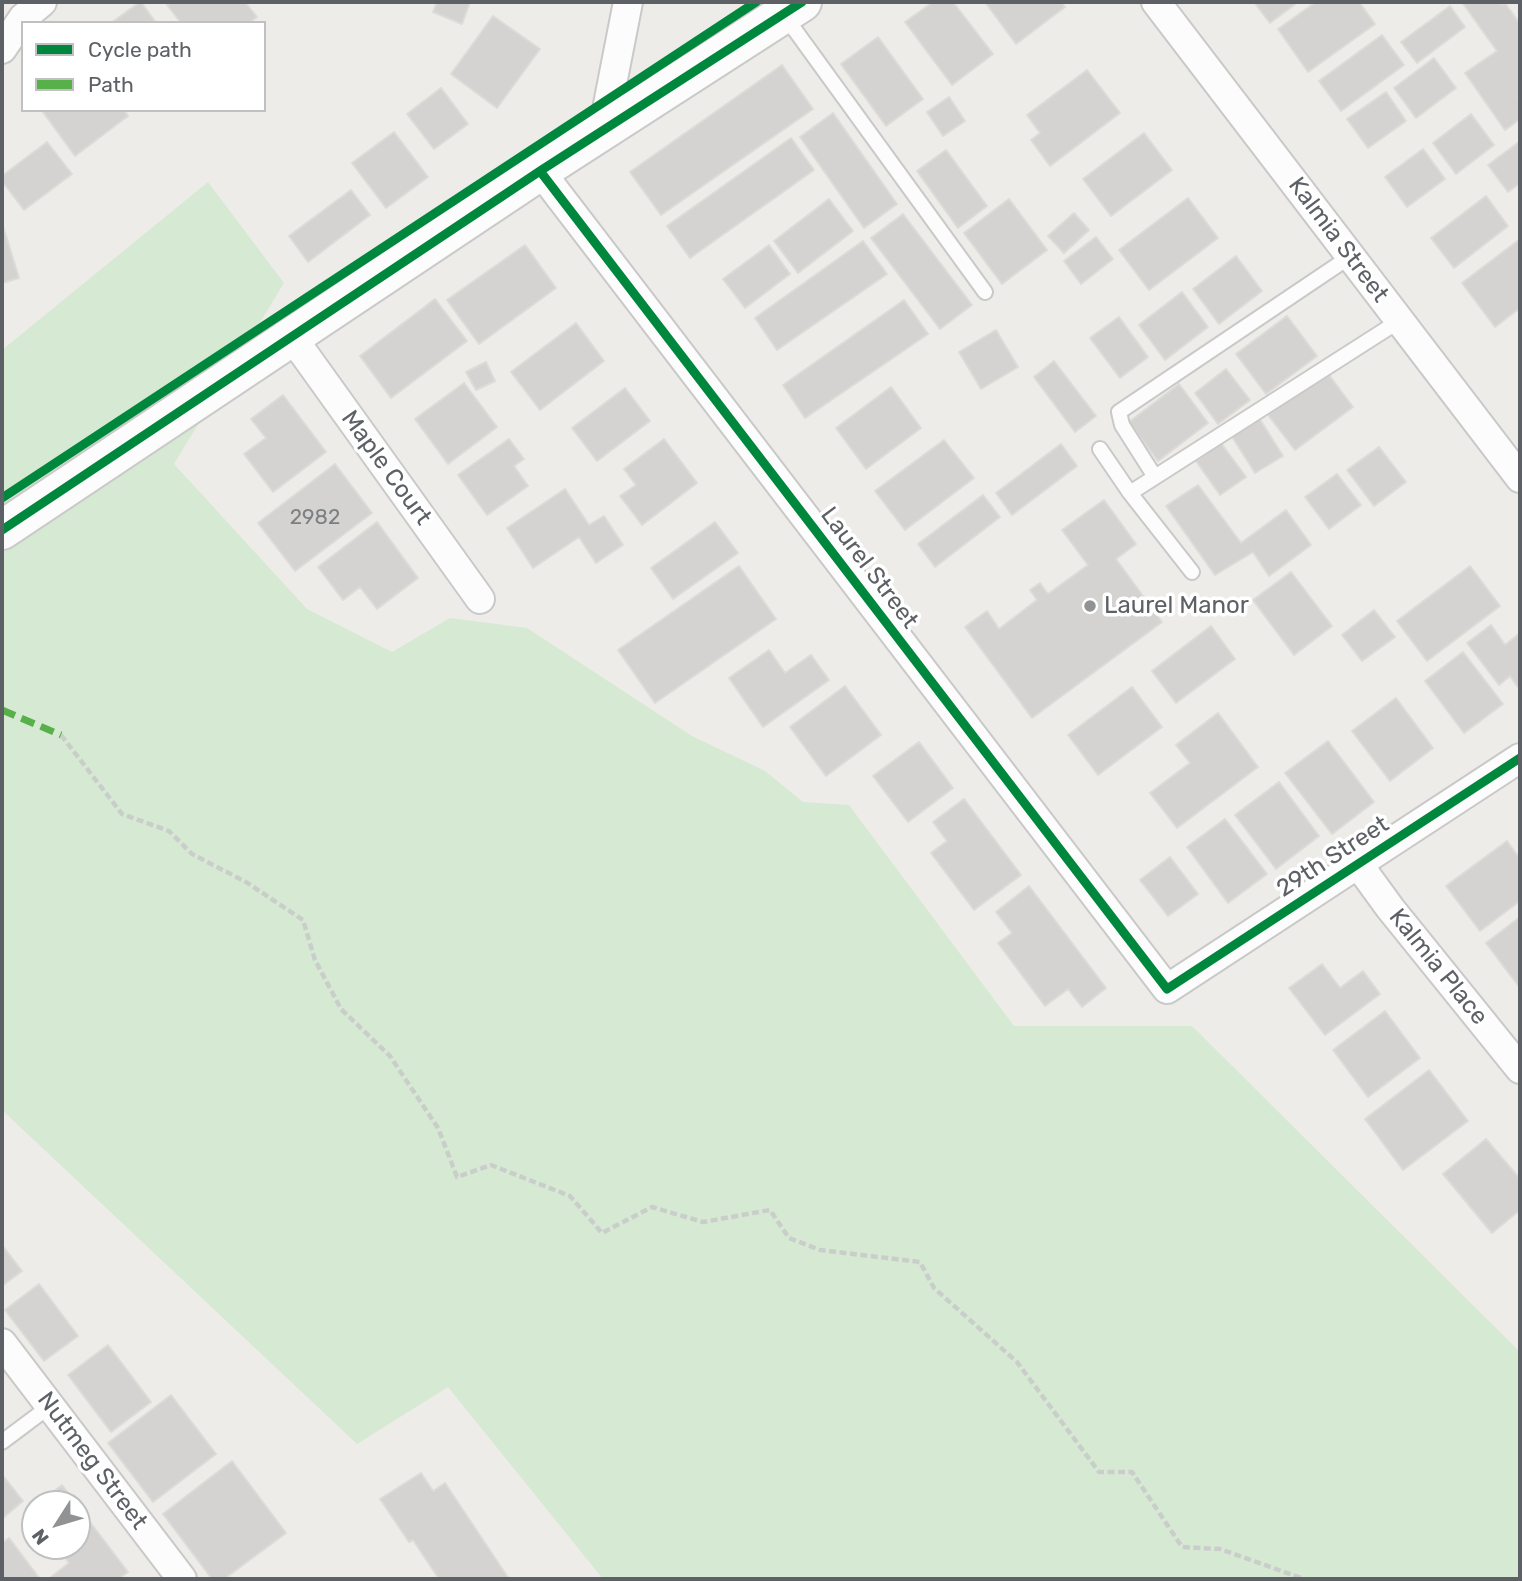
<!DOCTYPE html>
<html>
<head>
<meta charset="utf-8">
<style>
	body { margin:0 }
	#map { position:relative; width:1522px; height:1581px; overflow:hidden; background:#eeece8; font-family:Rubik,sans-serif }
	canvas { display:block }
	.frame { position:absolute; inset:0; border:4px solid #5d6166; pointer-events:none }
	.legend { position:absolute; left:21px; top:21px; width:245px; height:91px; box-sizing:border-box; background:#fff; border:2px solid #bec0c2; margin:0; padding:9px 12px; list-style:none; font-size:21px; color:#5d6166 }
	.legend li { display:flex; align-items:center; gap:14px; height:35px }
	.legend b { width:35px; border:2px solid #bec0c2 }
	.north { position:absolute; left:21px; top:1490px; width:70px; height:70px; box-sizing:border-box; background:#fff; border:2px solid #bec0c2; border-radius:50%; rotate:233deg; font-size:19px; font-weight:700; line-height:28px; text-align:center; color:#5d6166 }
	.north::after { content:''; display:block; margin:auto; width:24px; height:32px; background:#909294; clip-path:polygon(50% 0,100% 100%,50% 72%,0 100%) }
</style>
</head>
<body>
<div id="map">
<canvas width="1522" height="1581"></canvas>
<div class="frame"></div>
<ul class="legend">
<li><b style="height:9px;background:#00873e"></b>Cycle path</li>
<li><b style="height:9px;background:#58b04a"></b>Path</li>
</ul>
<div class="north">N</div>
</div>
<script>
const g = document.querySelector('canvas').getContext('2d');
g.lineJoin = 'round';
function paint(path, color) {
  g.fillStyle = color;
  g.fill(path, 'evenodd');
}
function shape(rows) {
  const path = new Path2D();
  for (const r of rows) {
    path.moveTo(r[0], r[1]);
    for (let i = 2; i < r.length; i += 2) path.lineTo(r[i], r[i + 1]);
  }
  return path;
}
function strokePath(path, color, width, dash) {
  g.strokeStyle = color;
  g.lineWidth = width;
  g.lineCap = dash ? 'butt' : 'round';
  g.setLineDash(dash || []);
  g.stroke(path);
}
function write(font, color, halo, rows, align = 'center') {
  g.font = font + ' Rubik,sans-serif';
  g.lineWidth = 7;
  g.setLineDash([]);
  g.textBaseline = 'middle';
  g.strokeStyle = halo;
  g.fillStyle = color;
  for (const [text, x, y, turn = 0] of rows) {
    g.save();
    g.translate(x, y);
    g.rotate((+turn || 0) * Math.PI / 180);
    g.textAlign = isNaN(turn) ? turn : align;
    if (halo) g.strokeText(text, 0, 0);
    g.fillText(text, 0, 0);
    g.restore();
  }
}
paint(shape([
	[208,182,284,283,174,464,307,609,392,652,450,618,527,628,692,736,765,771,803,802,849,805,1014,1026,1192,1026,1520,1352,1520,1579,603,1579,448,1387,357,1444,2,1110,2,350]
]), '#d6e9d3');
const building = shape([
	[141,2,156,23,111,23,140,2,141,2],
	[171,2,245,2,257,17,249,23,181,23,167,5,171,2],
	[437,2,470,2,462,24,433,12,437,2],
	[933,2,953,2,993,54,952,85,905,22,933,2],
	[985,2,1061,2,1065,7,1016,44,985,2],
	[1254,2,1298,2,1270,23,1254,2],
	[1316,2,1359,2,1375,24,1308,72,1278,29,1316,2],
	[1462,2,1500,2,1502,5,1505,3,1520,24,1520,96,1518,98,1520,102,1520,119,1505,130,1465,73,1497,51,1462,2],
	[1450,6,1465,27,1417,63,1401,42,1450,6],
	[493,16,540,49,497,108,451,74,493,16],
	[1382,35,1404,65,1341,111,1319,81,1382,35],
	[878,37,923,99,886,126,841,64,878,37],
	[1434,58,1456,88,1416,118,1394,88,1434,58],
	[782,65,813,109,661,215,630,172,782,65],
	[1087,70,1120,113,1050,166,1031,140,1040,133,1027,115,1087,70],
	[441,88,468,124,434,149,407,114,441,88],
	[1386,92,1406,121,1368,148,1347,119,1386,92],
	[949,97,965,121,943,136,927,112,949,97],
	[46,110,124,110,128,116,75,156,43,112,46,110],
	[833,113,897,204,864,228,800,137,833,113],
	[1471,114,1494,145,1456,174,1433,143,1471,114],
	[394,132,428,177,386,208,352,163,394,132],
	[1144,133,1172,170,1111,216,1083,179,1144,133],
	[791,138,814,170,690,258,667,226,791,138],
	[47,142,72,174,24,210,2,181,2,176,47,142],
	[1519,142,1520,183,1508,192,1488,165,1519,142],
	[1423,149,1445,179,1407,207,1385,177,1423,149],
	[946,150,987,206,958,228,917,171,946,150],
	[351,190,370,215,308,262,289,236,351,190],
	[1486,196,1508,226,1454,268,1431,238,1486,196],
	[1188,198,1218,238,1149,290,1119,250,1188,198],
	[829,199,853,231,798,273,774,241,829,199],
	[1009,199,1047,250,1002,284,964,233,1009,199],
	[1074,213,1089,230,1064,253,1048,236,1074,213],
	[903,214,972,305,940,329,871,238,903,214],
	[2,223,19,278,2,283,2,223],
	[1096,237,1113,259,1081,284,1064,261,1096,237],
	[1520,239,1520,308,1495,327,1462,283,1520,239],
	[863,241,887,274,777,350,755,318,863,241],
	[525,245,556,288,479,344,447,300,525,245],
	[769,245,790,274,745,308,723,279,769,245],
	[1236,256,1262,291,1219,324,1193,289,1236,256],
	[1182,292,1208,327,1165,360,1139,325,1182,292],
	[435,299,467,341,391,398,360,356,435,299],
	[904,300,928,334,805,418,783,385,904,300],
	[1287,316,1317,356,1266,394,1236,354,1287,316],
	[1119,317,1148,357,1120,378,1090,338,1119,317],
	[576,323,604,361,540,410,511,372,576,323],
	[996,330,1018,367,981,389,959,352,996,330],
	[1054,361,1096,416,1075,432,1034,377,1054,361],
	[486,362,495,381,476,390,466,372,486,362],
	[1226,369,1250,400,1218,424,1195,393,1226,369],
	[1326,371,1353,407,1295,450,1268,415,1326,371],
	[464,383,497,427,448,464,415,419,464,383],
	[1179,384,1208,423,1158,461,1129,422,1179,384],
	[891,387,921,428,866,469,836,428,891,387],
	[625,388,650,421,597,461,572,428,625,388],
	[283,395,326,452,273,492,244,454,266,438,251,419,283,395],
	[1259,418,1283,456,1255,473,1231,435,1259,418],
	[509,439,524,459,514,466,528,486,487,515,458,475,509,439],
	[664,439,697,483,642,525,620,496,636,485,624,469,664,439],
	[944,440,974,478,905,530,875,491,944,440],
	[1221,443,1246,477,1220,495,1196,461,1221,443],
	[1061,444,1077,466,1012,515,996,493,1061,444],
	[1379,447,1406,482,1374,506,1347,470,1379,447],
	[335,464,372,513,295,571,258,523,335,464],
	[1337,474,1361,505,1329,529,1305,497,1337,474],
	[1198,485,1241,543,1286,510,1311,545,1269,576,1253,552,1215,575,1166,506,1198,485],
	[565,489,589,525,604,516,623,545,596,563,579,537,533,568,507,528,565,489],
	[983,495,1000,517,935,567,918,544,983,495],
	[1104,500,1136,544,1116,559,1162,622,1032,718,965,627,987,611,999,629,1037,600,1030,590,1040,583,1048,594,1088,565,1062,530,1104,500],
	[377,522,418,578,377,609,360,587,343,600,318,567,377,522],
	[715,522,738,553,673,599,651,568,715,522],
	[739,566,776,619,655,703,618,650,739,566],
	[1470,566,1500,606,1427,661,1397,621,1470,566],
	[1291,572,1332,626,1294,655,1253,600,1291,572],
	[1374,610,1395,637,1362,661,1342,635,1374,610],
	[1491,625,1505,645,1520,633,1520,690,1510,676,1499,685,1467,643,1491,625],
	[1211,626,1235,659,1176,703,1152,671,1211,626],
	[769,650,785,673,811,655,829,680,763,727,729,678,769,650],
	[1463,652,1503,704,1464,733,1425,681,1463,652],
	[845,686,881,735,826,776,790,727,845,686],
	[1132,687,1162,727,1098,775,1068,735,1132,687],
	[1396,698,1433,748,1390,781,1352,731,1396,698],
	[1218,713,1258,767,1177,828,1150,793,1190,763,1176,745,1218,713],
	[1328,741,1374,802,1332,834,1285,773,1328,741],
	[919,742,953,788,908,822,873,776,919,742],
	[1279,782,1319,836,1276,869,1235,815,1279,782],
	[964,799,1021,875,974,910,931,853,947,841,933,822,964,799],
	[1225,819,1267,874,1228,903,1187,847,1225,819],
	[1507,841,1520,859,1520,901,1480,931,1446,886,1507,841],
	[1170,857,1198,894,1168,916,1140,880,1170,857],
	[1029,886,1106,988,1082,1007,1068,989,1045,1006,998,943,1012,933,996,912,1029,886],
	[1520,917,1520,988,1486,943,1520,917],
	[1322,964,1340,988,1363,971,1380,994,1325,1035,1289,988,1322,964],
	[1385,1011,1420,1058,1368,1097,1333,1050,1385,1011],
	[1429,1070,1468,1121,1403,1170,1365,1119,1429,1070],
	[1486,1139,1520,1179,1520,1210,1492,1233,1443,1174,1486,1139],
	[2,1245,22,1271,2,1286,2,1245],
	[39,1284,78,1336,44,1361,5,1310,39,1284],
	[108,1345,151,1402,111,1432,68,1375,108,1345],
	[171,1395,216,1454,153,1502,108,1443,171,1395],
	[232,1461,286,1533,224,1579,212,1579,163,1514,232,1461],
	[421,1473,433,1491,445,1483,509,1579,439,1579,413,1540,409,1542,380,1499,421,1473],
	[4,1477,23,1501,3,1518,2,1479,4,1477],
	[62,1485,76,1504,37,1504,62,1485],
	[77,1505,128,1572,118,1579,53,1579,51,1577,69,1563,56,1546,77,1546,77,1505],
	[9,1538,40,1579,2,1579,2,1543,9,1538]
]);
paint(building, '#d4d3d1');
strokePath(building, '#dddbd7', 2);
const lane = shape([
	[784,15,985,292],
	[1100,449,1130,493,1192,572],
	[1155,477,1122,425,1119,412,1351,256],
	[1130,493,1399,321],
	[2,1442,50,1406]
]);
const street = shape([
	[1156,2,1520,478],
	[2,49,23,18,42,2],
	[603,130,628,2],
	[540,171,1167,989,1520,758],
	[292,337,480,599],
	[1358,864,1390,908,1520,1069],
	[2,1343,182,1579]
]);
const secondary = shape([
	[2,530,540,171,802,2]
]);
strokePath(lane, '#c9c9c9', 18);
strokePath(street, '#c9c9c9', 32);
strokePath(secondary, '#cacaca', 42);
strokePath(shape([
	[61,735,122,814,169,831,192,854,246,882,303,920,315,960,341,1009,390,1056,438,1128,457,1177,491,1165,570,1196,602,1233,652,1207,703,1222,770,1210,789,1238,820,1250,920,1262,934,1288,1017,1362,1099,1472,1132,1472,1182,1547,1220,1549,1304,1579]
]), '#cacecb', 4.5, [7, 3.5]);
strokePath(lane, '#fcfcfc', 14);
strokePath(street, '#fcfcfc', 28);
strokePath(secondary, '#fcfcfc', 38);
strokePath(shape([
	[2,710,61,735]
]), '#58b04a', 7, [14, 7]);
strokePath(shape([
	[540,171,1167,989,1520,758],
	[2,498,756,2],
	[2,530,540,171,802,2]
]), '#00873e', 9);
for (const [x, y, r, color] of [
	[1090,606,7,"#909294"]
]) {
  const dot = new Path2D();
  dot.arc(x, y, r, 0, 2 * Math.PI);
  g.fillStyle = color;
  g.fill(dot);
  strokePath(dot, '#fff', 2.5);
}
write('21px', '#7c7f82', null, [
	["2982",315,518]
]);
write('24px', '#5d6166', '#fff', [
	["Kalmia Street",1338,240,53],
	["Maple Court",386,468,54],
	["Laurel Street",869,568,53],
	["29th Street",1333,857,-33],
	["Kalmia Place",1438,967,51],
	["Nutmeg Street",92,1461,53]
]);
write('24px', '#5d6166', '#fff', [
	["Laurel Manor",1104,606]
], 'left');
</script>
</body>
</html>
